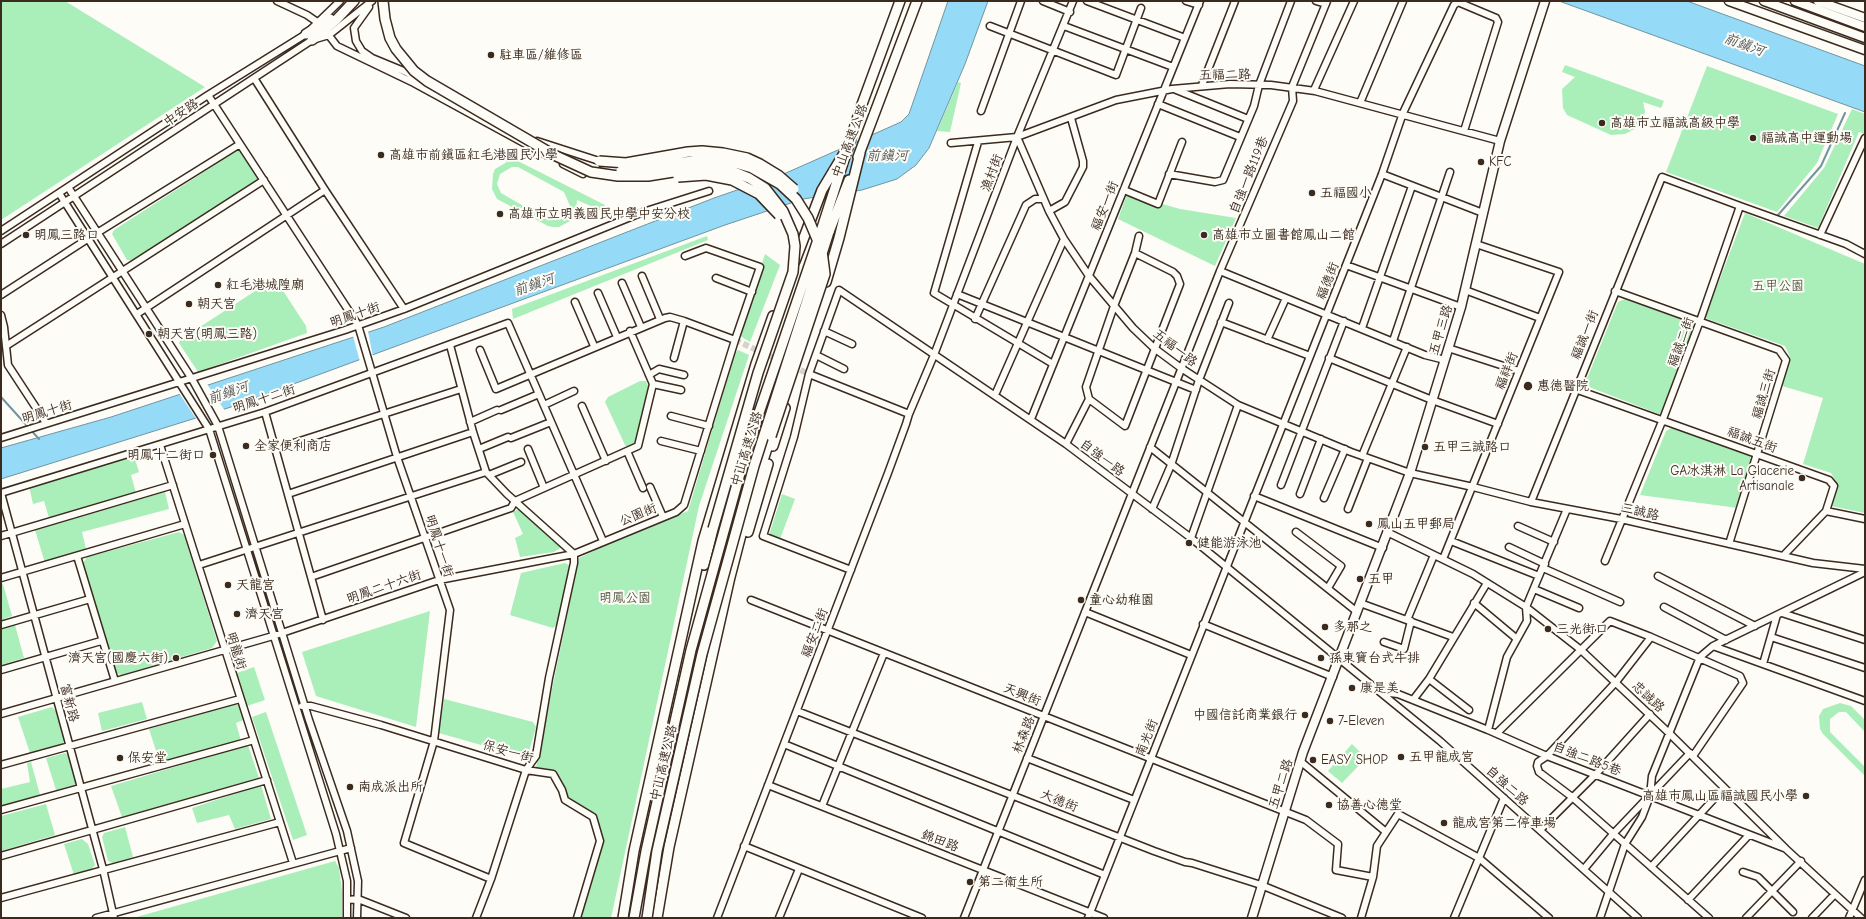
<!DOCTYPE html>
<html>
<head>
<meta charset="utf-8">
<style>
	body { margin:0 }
	#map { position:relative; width:1866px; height:919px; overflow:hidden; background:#fdfcf7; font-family:"Comic Neue",sans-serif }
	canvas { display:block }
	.frame { position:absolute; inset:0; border:2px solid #3b2a1e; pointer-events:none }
</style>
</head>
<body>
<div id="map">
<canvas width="1866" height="919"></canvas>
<div class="frame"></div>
</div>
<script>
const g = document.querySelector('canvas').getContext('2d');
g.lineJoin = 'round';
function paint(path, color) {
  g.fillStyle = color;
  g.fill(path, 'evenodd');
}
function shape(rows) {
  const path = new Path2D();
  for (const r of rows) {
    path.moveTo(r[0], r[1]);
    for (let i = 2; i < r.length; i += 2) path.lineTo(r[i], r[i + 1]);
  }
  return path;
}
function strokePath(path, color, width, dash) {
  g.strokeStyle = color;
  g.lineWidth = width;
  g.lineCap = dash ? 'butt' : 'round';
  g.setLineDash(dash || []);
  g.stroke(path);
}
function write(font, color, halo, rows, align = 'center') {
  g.font = font + ' "Comic Neue","LXGW WenKai TC",sans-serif';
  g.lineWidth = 4;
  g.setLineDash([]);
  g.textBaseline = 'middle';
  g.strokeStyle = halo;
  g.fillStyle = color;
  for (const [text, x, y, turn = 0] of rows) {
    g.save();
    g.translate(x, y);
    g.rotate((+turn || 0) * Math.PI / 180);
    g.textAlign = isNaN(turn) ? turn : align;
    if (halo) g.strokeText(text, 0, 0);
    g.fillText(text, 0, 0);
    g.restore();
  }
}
paint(shape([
	[1,1,65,1,205,87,1,220],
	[1565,65,1664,101,1661,108,1643,102,1645,111,1644,118,1638,127,1625,134,1611,135,1567,115,1563,108,1562,89,1575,77,1562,72],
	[1707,66,1838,114,1817,163,1777,212,1666,172],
	[958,82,961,83,950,132,937,131],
	[1852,109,1865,114,1865,134,1859,132,1818,228,1784,216,1824,168],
	[238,150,243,151,259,177,258,181,133,261,127,260,112,234,114,230],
	[496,150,605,205,602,211,577,200,576,211,572,220,559,227,553,227,548,226,497,199,492,189,493,174,495,169,507,162,493,155],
	[512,167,518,167,564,192,570,206,568,212,559,219,548,220,501,193,497,184,500,174],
	[1129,189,1159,203,1180,209,1236,218,1215,266,1118,219],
	[1745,213,1865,264,1865,513,1831,506,1838,486,1831,473,1803,464,1823,398,1782,386,1790,357,1785,346,1705,318],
	[707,236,708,240,513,319,512,309],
	[765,254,780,265,750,342,740,336,739,333],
	[272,280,276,281,278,283,306,326,307,333,198,372,179,343,180,340],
	[1625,299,1692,323,1693,329,1663,412,1659,414,1589,387,1586,381,1618,302],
	[738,350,749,355,699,506,611,918,580,918,602,834,594,815,569,799,556,770,536,767,579,558,616,540,688,511,735,353],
	[640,381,646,381,649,388,636,440,633,445,628,447,625,445,605,402,608,397],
	[1673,427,1750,456,1752,461,1738,508,1640,495,1666,431],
	[134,456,139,472,131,475,136,493,49,518,44,501,33,504,29,486],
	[165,492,169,509,82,532,86,549,45,563,35,530],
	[782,494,795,499,780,539,769,535],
	[519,509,558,542,562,547,554,552,520,557,515,538,523,534,513,512],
	[179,532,184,535,217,641,212,648,121,675,114,672,83,563,87,557],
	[565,563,571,566,558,624,553,628,510,615,521,573],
	[3,584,12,616,1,620,1,585],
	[430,611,416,727,316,696,302,652],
	[15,625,24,658,1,665,1,629],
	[254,667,265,700,247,706,237,673],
	[444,699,533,722,536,727,528,755,523,757,439,733],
	[142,702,147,719,102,731,98,713],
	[1840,703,1851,706,1865,720,1865,732,1846,712,1839,712,1830,719,1830,732,1865,767,1865,776,1823,734,1820,729,1819,716,1823,709],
	[236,704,240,706,246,719,236,723,241,741,160,763,149,729],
	[52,707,56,711,64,740,63,743,60,746,30,753,18,717],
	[266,712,307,835,293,840,252,717],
	[1352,744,1366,758,1342,783,1328,771],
	[248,745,259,778,122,817,111,786],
	[65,753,70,756,77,780,74,785,56,790,46,758],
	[31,762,40,795,1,806,1,789,30,782,27,763],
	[261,785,271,819,235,829,229,815,197,823,192,808],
	[46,804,55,835,1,851,1,816],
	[125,827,133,857,113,863,108,861,102,837,104,833],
	[82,839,88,844,95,865,91,870,74,875,64,844],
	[335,861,339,868,342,891,342,918,133,918]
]), '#aaeeb9');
const water = shape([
	[948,1,988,1,965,64,929,148,916,165,897,179,862,190,803,199,725,225,231,407,1,479,1,448,111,417,384,327,714,198,786,173,901,122,909,114,948,1],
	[1559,1,1687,1,1865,66,1865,112,1559,1]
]);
paint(water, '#95dbf7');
strokePath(water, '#7194a0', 1);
paint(shape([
	[368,331,373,357,360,362,353,336],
	[207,384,225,411,197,420,179,393]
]), '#fdfcf7');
strokePath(shape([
	[1778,215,1821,166,1845,113],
	[1,397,39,439]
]), '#7194a0', 2);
strokePath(shape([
	[735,340,809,374]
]), '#d6d2cc', 6, [6, 3]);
const minor = shape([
	[277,1,307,15,320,24],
	[1043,1,1070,12],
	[1087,1,1185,38],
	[1186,1,1199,5],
	[1316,1,1326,4],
	[369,7,354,28,356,41,362,51,372,58,406,72,421,81],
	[990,26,1116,75,1141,8],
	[1064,26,1173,67],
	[327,33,337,46,414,83,546,155],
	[254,78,325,190,404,309],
	[1202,85,1235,1],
	[1174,89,1248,119],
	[1314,90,1354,1],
	[208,95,358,325,397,457,450,610,434,741,404,843,491,879],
	[1360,103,1403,1],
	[1158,104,1240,137],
	[981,111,1021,1],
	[1017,137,1049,211,1064,239,1089,276,1133,328,1154,348,1181,368,1238,405,1351,452,1410,473,1473,487,1531,502,1621,519,1813,563,1865,569],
	[537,141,599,161],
	[978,142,934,293,1053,364],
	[951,143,1017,137,1116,100,1172,89,1230,84,1271,85,1315,91,1500,141],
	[563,164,583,174],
	[1169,174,1215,182,1223,180,1254,106,1259,85,1291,1],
	[1382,174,1483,213],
	[68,187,192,379,218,426,309,720,347,831,358,881,357,918],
	[1124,190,1158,204,1182,142],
	[59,193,209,429,336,834,347,881,347,918],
	[1740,206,1846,244,1865,254],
	[1049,211,1065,202,1083,167,1083,161,1071,118],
	[1,231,208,95,306,34,340,1],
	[97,233,240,144],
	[1820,235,1865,138],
	[1,244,312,40,329,35,372,1],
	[1135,253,1173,272,1177,276,1180,284,1125,426,1089,399,1086,387,1114,306,1135,253,1139,236],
	[1346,265,1461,307],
	[1220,271,1425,355,1445,360],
	[642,276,660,319],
	[716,278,752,292],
	[622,283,641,327],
	[1465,290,1540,318],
	[1615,291,1779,350,1786,360,1729,544],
	[598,293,617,337],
	[957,294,1196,390],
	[1,295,89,238],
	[575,302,594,346],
	[137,314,325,190],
	[1,315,4,327,8,365,46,423],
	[975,319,1026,205,1035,199,1043,199],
	[1221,322,1310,356],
	[1362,328,1412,186],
	[824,331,852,344],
	[1267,340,1286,298],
	[1393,341,1450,172],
	[450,345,473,432,486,472,507,494,574,554],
	[6,346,264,180],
	[1448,348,1519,371],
	[480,350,496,389,665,318,670,317,684,321,735,340],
	[816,355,844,369],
	[674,358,684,321],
	[1329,358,1432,400,1498,424],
	[809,374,909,414],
	[649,375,659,369,684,375],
	[653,384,681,390],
	[1575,389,1829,480,1834,486,1826,511,1783,556],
	[995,395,1064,239],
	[544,405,574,391],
	[582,406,606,461],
	[501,410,539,394],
	[265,412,323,620],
	[671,416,709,426],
	[1031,419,1200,1],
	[470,422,497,410],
	[1,438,345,330,404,309,643,212,709,191],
	[511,438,551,422],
	[661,441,701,451],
	[1066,444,1089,399],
	[160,445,293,863],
	[1150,447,1356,611],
	[275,449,461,389],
	[479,449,508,437],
	[528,449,544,488],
	[627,451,643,488],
	[1362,456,1407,347],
	[489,475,521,462],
	[1281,485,1344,321],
	[650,487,663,517],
	[1,493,265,412,508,323,603,541],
	[1,493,103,869,114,918],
	[288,494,473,432],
	[1300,494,1321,439],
	[1254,496,1383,548],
	[1324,498,1345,449],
	[1531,502,1662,177,1740,206,1700,321,1663,419,1605,561],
	[1152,509,1171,465,1199,380,1229,303],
	[1348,509,1368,458],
	[1826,511,1865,519],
	[1518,526,1554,542],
	[1296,532,1341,566,1328,588],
	[1389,533,1473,574,1526,607,1581,650,1669,733,1786,849,1861,918],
	[1,536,173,485],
	[1191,538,1238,405],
	[1451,541,1539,576],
	[1509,547,1545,564],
	[77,556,115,681],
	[1443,559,1559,272,1476,244],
	[199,565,486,472],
	[1543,568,1620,602],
	[851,570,763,536,794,437,809,374,839,290,1066,444,1191,538,1440,741,1638,918],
	[1658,576,1755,626],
	[311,577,511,508,515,501,638,446,653,384,630,331],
	[1,578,185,524],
	[1534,589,1579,608],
	[751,600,1306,820,1338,844,1336,870,1373,877],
	[1360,603,1453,637],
	[1474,603,1517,639],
	[1664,607,1726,640],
	[1085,612,1191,655],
	[1782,613,1865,640],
	[1407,620,1434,555],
	[1203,624,1333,677],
	[1,625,90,599],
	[1651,637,1616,682,1547,756,1538,762,1537,766,1539,772,1572,797,1709,918],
	[1771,637,1865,668],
	[1384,642,1404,649,1411,621],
	[1713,646,1865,701],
	[1763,664,1777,615],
	[1,670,101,641],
	[1429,679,1469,710],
	[1381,692,1398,694,1488,730,1547,756,1784,848],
	[1413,700,1429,679,1487,583],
	[302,706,311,706,381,725,526,770,553,774,562,790,565,800,593,817,600,841,577,918],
	[797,711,1154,851,1185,862,1192,863,1261,885,1342,918],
	[1,714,273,636,439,580,574,554],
	[1488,730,1507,657,1527,621,1526,607,1567,509],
	[1497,733,1610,621,1651,637,1740,676,1743,683,1693,756],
	[784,744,1105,875],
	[1027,758,1134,800],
	[1300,761,1386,832],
	[1,765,240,699],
	[768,785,1104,918],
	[822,806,884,653],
	[1,810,254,740],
	[1540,830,1596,774,1650,714],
	[744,846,922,918],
	[1,856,267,780],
	[1651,867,1724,788],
	[1584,869,1614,833,1690,753],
	[1743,872,1758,877,1793,912],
	[1,898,280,822],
	[348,900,358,899,406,918],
	[1688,900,1749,835],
	[96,918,351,848],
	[476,918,491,879,526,770,536,756,549,678,574,563,574,554,676,512,684,505,735,340,760,267,706,248,685,256],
	[717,918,888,473,906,424,909,414,934,355,1017,137,1073,1],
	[779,918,799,869],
	[964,918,1220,271,1293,101,1292,87,1327,1],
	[1088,918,1382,174,1403,113,1454,5,1458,2,1496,18,1498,22,1464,131],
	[1361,918,1373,877,1377,846,1398,814,1479,858,1549,918],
	[1454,918,1504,798],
	[1600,918,1625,844,1642,817,1650,796,1652,776,1700,657,1713,646,1865,572],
	[1746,918,1801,861],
	[1812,918,1835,894],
	[1849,918,1865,880]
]);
const major = shape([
	[1729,1,1865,50],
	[1764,1,1865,38],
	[1795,1,1865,27],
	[1818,1,1865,18],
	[1252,918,1303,752,1410,473,1461,307,1500,141,1545,1]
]);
const highway = shape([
	[306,34,330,19],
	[312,40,337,19,354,1],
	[858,157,917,1],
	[822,228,861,107,900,1],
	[829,232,849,180],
	[795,261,822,190,849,145],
	[826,282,839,238,860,153],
	[773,446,785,408],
	[748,532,768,464],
	[704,565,713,529],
	[623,918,634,851,703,541,756,364,773,316],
	[657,918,669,847,730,577,750,500,771,436]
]);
strokePath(minor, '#3b2a1e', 9);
strokePath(major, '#3b2a1e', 11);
strokePath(highway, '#3b2a1e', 12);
strokePath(minor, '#fdfcf7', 6);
strokePath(major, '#fdfcf7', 8);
strokePath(highway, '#fdfcf7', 9);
const highwayBridge = shape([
	[383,1,385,19,390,38,396,49,414,71,427,81,554,155,591,172,618,176,648,176,698,168,729,170,749,178,765,188,783,211,793,234,795,246,793,272,758,373,713,529],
	[599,161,626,163,688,152,702,151,723,153,747,158,760,164,778,175,794,189],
	[621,171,699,160,732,162,752,168,780,184,796,199,808,218,822,251,825,274,771,436],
	[678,177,706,175,732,180,759,194,779,215],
	[634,918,646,851,691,650,747,448,822,228],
	[647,918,657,851,702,654,754,466,829,232]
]);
strokePath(highwayBridge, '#3b2a1e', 12, []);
strokePath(highwayBridge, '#fdfcf7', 9);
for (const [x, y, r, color] of [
	[491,55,4,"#3b2a1e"],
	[1602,123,4,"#3b2a1e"],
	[1753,138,4,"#3b2a1e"],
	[381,155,4,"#3b2a1e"],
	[1481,162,4,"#3b2a1e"],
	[1312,193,4,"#3b2a1e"],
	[500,214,4,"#3b2a1e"],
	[26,235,4,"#3b2a1e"],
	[1204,235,4,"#3b2a1e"],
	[218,285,4,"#3b2a1e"],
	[189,304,4,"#3b2a1e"],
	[149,334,4,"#3b2a1e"],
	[1528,386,5,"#3b2a1e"],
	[246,446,4,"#3b2a1e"],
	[1425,447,4,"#3b2a1e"],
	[213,455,4,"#3b2a1e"],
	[1802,478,4,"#3b2a1e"],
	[1369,524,4,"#3b2a1e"],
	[1189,543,4,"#3b2a1e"],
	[1360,579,4,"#3b2a1e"],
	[228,585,4,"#3b2a1e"],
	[1081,600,4,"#3b2a1e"],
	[237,614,4,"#3b2a1e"],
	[1325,627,4,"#3b2a1e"],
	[1548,629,4,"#3b2a1e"],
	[176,658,4,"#3b2a1e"],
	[1321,658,4,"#3b2a1e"],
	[1352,688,4,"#3b2a1e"],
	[1305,715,4,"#3b2a1e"],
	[1330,721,4,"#3b2a1e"],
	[1401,757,4,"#3b2a1e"],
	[120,758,4,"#3b2a1e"],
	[1313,760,4,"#3b2a1e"],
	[350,787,4,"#3b2a1e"],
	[1806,796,4,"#3b2a1e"],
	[1329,805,4,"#3b2a1e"],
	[1444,823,4,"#3b2a1e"],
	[970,882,4,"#3b2a1e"]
]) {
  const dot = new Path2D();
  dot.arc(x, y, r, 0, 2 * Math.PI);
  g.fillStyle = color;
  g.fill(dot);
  strokePath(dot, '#fdfcf7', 1.5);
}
write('13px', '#3b2a1e', '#fdfcf7', [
	["駐車區/維修區",499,55],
	["高雄市立福誠高級中學",1610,123],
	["福誠高中運動場",1761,138],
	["高雄市前鎮區紅毛港國民小學",389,155],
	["KFC",1489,162],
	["五福國小",1320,193],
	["高雄市立明義國民中學中安分校",508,214],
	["明鳳三路口",34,235],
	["高雄市立圖書館鳳山二館",1212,235],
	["紅毛港城隍廟",226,285],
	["朝天宮",197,304],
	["朝天宮(明鳳三路)",157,334],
	["惠德醫院",1537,386],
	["全家便利商店",254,446],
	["五甲三誠路口",1433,447],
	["明鳳十二街口",205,455,"right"],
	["GA冰淇淋 La Glacerie",1794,471,"right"],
	["Artisanale",1794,486,"right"],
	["鳳山五甲郵局",1377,524],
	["健能游泳池",1197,543],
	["五甲",1368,579],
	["天龍宮",236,585],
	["童心幼稚園",1089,600],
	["濟天宮",245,614],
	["多那之",1333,627],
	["三光街口",1556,629],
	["濟天宮(國慶六街)",168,658,"right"],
	["孫東寶台式牛排",1329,658],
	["康是美",1360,688],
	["中國信託商業銀行",1297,715,"right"],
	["7-Eleven",1338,721],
	["五甲龍成宮",1409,757],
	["保安堂",128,758],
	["EASY SHOP",1321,760],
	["南成派出所",358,787],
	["高雄市鳳山區福誠國民小學",1798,796,"right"],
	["協善心德堂",1337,805],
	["龍成宮第二停車場",1452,823],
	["第二衛生所",978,882]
], 'left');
write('13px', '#3b2a1e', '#fdfcf7', [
	["五福二路",1225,75,-1],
	["中安路",181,113,-33],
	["中山高速公路",850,141,-69],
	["漁村街",992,173,-69],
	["自強一路119巷",1249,175,-68],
	["福安一街",1105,206,-68],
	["福德街",1328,281,-68],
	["明鳳十街",355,315,-19],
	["五甲三路",1441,330,-73],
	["福誠一街",1585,335,-68],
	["福誠二街",1681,342,-70],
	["五福一路",1175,348,38],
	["福祥街",1507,371,-68],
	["福誠三街",1764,394,-73],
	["明鳳十二街",264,399,-18],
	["明鳳十街",47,412,-17],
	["福誠五街",1752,440,20],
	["中山高速公路",747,449,-73],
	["自強一路",1102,458,37],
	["三誠路",1640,512,13],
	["公園街",638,515,-22],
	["明鳳十一街",439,546,72],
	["明鳳二十六街",384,587,-19],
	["福安二街",815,633,-69],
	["明龍街",236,651,73],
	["天興街",1022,695,22],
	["忠誠路",1648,697,43],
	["富新路",69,703,75],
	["林森路",1024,735,-68],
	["南光街",1147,738,-68],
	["保安一街",508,752,16],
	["自強二路5巷",1587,759,21],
	["中山高速公路",664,763,-77],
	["五甲二路",1281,784,-72],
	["自強二路",1507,786,42],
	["大德街",1059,801,22],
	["錦田路",940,841,21]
]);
write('13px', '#575b45', '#fdfcf7', [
	["五甲公園",1778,286],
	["明鳳公園",625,598]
]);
write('italic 14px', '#525654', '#fdfcf7', [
	["前鎮河",1744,45,20],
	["前鎮河",887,156],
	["前鎮河",534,285,-19],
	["前鎮河",228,393,-19]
]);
</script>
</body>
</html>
